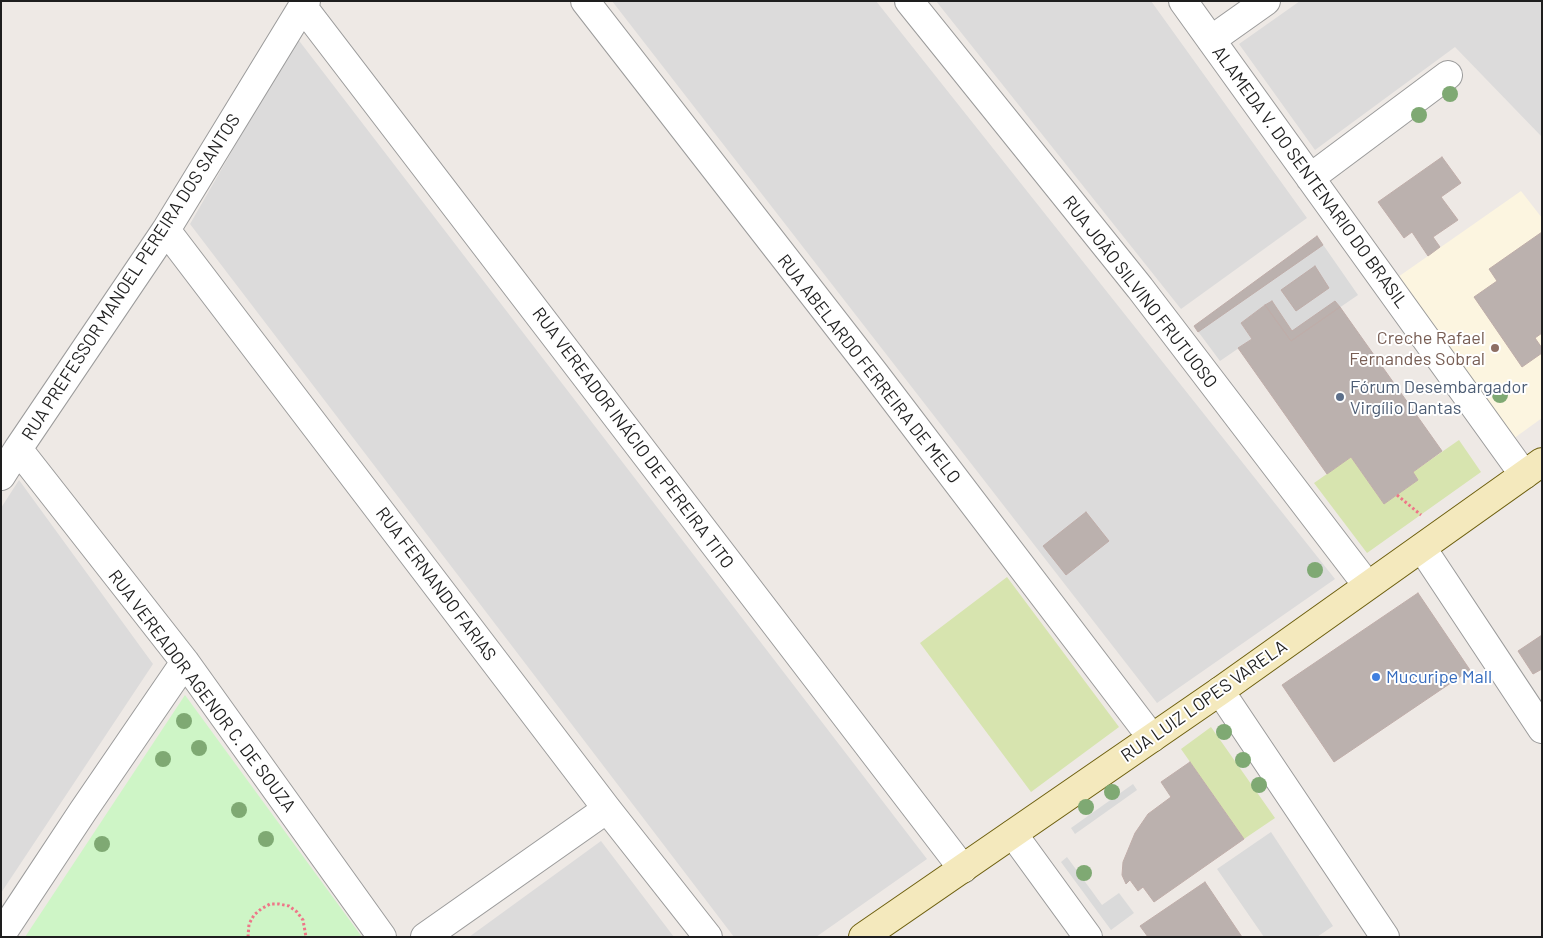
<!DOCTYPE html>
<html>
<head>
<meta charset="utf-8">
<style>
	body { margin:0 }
	#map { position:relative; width:1543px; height:938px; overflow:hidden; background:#eee9e5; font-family:Barlow,sans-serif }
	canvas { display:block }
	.frame { position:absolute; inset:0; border:2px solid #1e1e1e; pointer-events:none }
</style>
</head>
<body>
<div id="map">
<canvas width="1543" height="938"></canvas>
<div class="frame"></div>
</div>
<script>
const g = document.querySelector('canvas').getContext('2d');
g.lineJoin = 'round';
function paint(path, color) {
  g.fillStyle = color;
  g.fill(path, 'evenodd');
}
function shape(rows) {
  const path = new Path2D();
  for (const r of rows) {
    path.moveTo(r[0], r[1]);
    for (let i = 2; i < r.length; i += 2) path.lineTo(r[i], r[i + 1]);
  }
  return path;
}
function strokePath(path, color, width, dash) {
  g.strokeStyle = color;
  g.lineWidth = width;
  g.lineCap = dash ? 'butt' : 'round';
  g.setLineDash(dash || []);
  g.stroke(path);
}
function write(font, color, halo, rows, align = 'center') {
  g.font = font + ' Barlow,sans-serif';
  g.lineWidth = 4;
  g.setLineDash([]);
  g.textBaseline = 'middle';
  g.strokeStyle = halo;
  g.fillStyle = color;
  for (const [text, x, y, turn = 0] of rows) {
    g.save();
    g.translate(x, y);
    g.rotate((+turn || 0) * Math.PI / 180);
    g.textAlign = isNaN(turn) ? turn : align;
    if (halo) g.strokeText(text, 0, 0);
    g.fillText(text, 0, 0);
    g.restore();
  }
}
paint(shape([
	[612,1,876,1,1335,579,1157,703],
	[936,1,1151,1,1307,218,1181,309],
	[1300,1,1540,1,1542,4,1542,137,1455,47,1315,150,1239,44],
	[297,38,927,859,816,937,734,937,190,224],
	[19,480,153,664,1,893,1,508],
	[601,841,674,937,469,937]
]), '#dcdbdb');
paint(shape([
	[1521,191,1542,218,1542,418,1513,439,1398,277]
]), '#fcf5e0');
paint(shape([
	[1459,440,1481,472,1367,553,1314,483,1351,457,1384,504,1418,480,1413,472],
	[1007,577,1119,727,1031,792,920,643],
	[1211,727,1275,818,1244,839,1181,749]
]), '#d7e4af');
paint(shape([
	[185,695,362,937,25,937]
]), '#cef5c6');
paint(shape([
	[1317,236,1358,295,1291,341,1265,305,1241,323,1252,339,1220,361,1194,326],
	[1133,784,1137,790,1075,834,1071,828],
	[1271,832,1333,926,1317,937,1264,937,1217,869],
	[1067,857,1102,905,1119,893,1134,913,1111,930,1061,862]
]), '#dadada');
const building = shape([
	[1442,157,1461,183,1441,197,1458,220,1433,237,1440,247,1428,256,1412,232,1404,238,1378,202,1442,157],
	[1542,232,1542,333,1535,338,1542,348,1542,353,1522,367,1474,297,1497,281,1489,269,1542,232],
	[1317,236,1323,245,1198,332,1194,326,1317,236],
	[1315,266,1329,288,1296,311,1281,290,1315,266],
	[1272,301,1292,331,1335,301,1340,307,1291,341,1265,305,1272,301],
	[1265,305,1291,341,1340,307,1442,451,1413,472,1418,480,1384,504,1351,457,1327,474,1238,348,1252,339,1241,323,1265,305],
	[1086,512,1109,541,1066,575,1043,546,1086,512],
	[1418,593,1470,670,1334,762,1282,685,1418,593],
	[1542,635,1542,669,1533,674,1518,651,1542,635],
	[1190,762,1244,839,1154,902,1143,887,1138,891,1130,880,1126,884,1122,875,1123,862,1135,833,1148,814,1171,797,1161,782,1190,762],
	[1205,882,1242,937,1148,937,1140,926,1205,882]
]);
paint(building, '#bbb1ae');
strokePath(building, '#bfada9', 1);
const minor = shape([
	[585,1,875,374,1152,738],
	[909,1,1140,288,1367,585],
	[1183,1,1524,475],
	[303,7,963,869],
	[1211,40,1266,1],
	[1310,178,1448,75],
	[166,230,607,809,708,937],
	[18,449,185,662,382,937],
	[1,476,18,449,166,230,306,1],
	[1422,548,1542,729],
	[1220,691,1385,937],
	[1013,834,1088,937],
	[1,935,83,811,185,662],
	[425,937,607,809]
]);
const secondary = shape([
	[863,937,1220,691,1542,462]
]);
strokePath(minor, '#9b9b9b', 30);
strokePath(secondary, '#6d5f0e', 30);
strokePath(shape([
	[1397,495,1421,515],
	[248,937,249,924,254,915,261,909,270,904,279,904,289,906,297,912,303,920,306,937]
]), '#ee7688', 3, [2.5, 2.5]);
strokePath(minor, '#fff', 28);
strokePath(secondary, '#f4e9bd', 28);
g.fillStyle = '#7fa973';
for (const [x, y] of [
	[1450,94],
	[1419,115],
	[1500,395],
	[1315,570],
	[184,721],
	[1224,732],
	[199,748],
	[163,759],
	[1243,760],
	[1259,785],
	[1112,792],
	[1086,807],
	[239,810],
	[266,839],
	[102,844],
	[1084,873]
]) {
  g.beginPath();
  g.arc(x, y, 8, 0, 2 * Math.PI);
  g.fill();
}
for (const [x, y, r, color] of [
	[1495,348,5,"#8d6e63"],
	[1340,397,5,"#5c6f8a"],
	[1376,677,5,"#3f7fe0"]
]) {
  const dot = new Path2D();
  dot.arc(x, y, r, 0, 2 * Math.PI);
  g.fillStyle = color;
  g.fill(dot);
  strokePath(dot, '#fff', 2);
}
write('18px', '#1e1e1e', '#fff', [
	["ALAMEDA V. DO SENTENARIO DO BRASIL",1310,177,54],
	["RUA PREFESSOR MANOEL PEREIRA DOS SANTOS",131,277,-57],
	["RUA JOÃO SILVINO FRUTUOSO",1140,292,52],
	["RUA ABELARDO FERREIRA DE MELO",869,369,52],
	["RUA VEREADOR INÁCIO DE PEREIRA TITO",633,438,53],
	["RUA FERNANDO FARIAS",436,584,53],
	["RUA VEREADOR AGENOR C. DE SOUZA",202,691,53],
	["RUA LUIZ LOPES VARELA",1204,701,-35]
]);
write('18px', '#785e54', '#fff', [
	["Creche Rafael",1485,338],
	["Fernandes Sobral",1485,359]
], 'right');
write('18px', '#4e5e75', '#fff', [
	["Fórum Desembargador",1350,387],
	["Virgílio Dantas",1350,408]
], 'left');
write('18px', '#366cbe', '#fff', [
	["Mucuripe Mall",1386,677]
], 'left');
</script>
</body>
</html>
